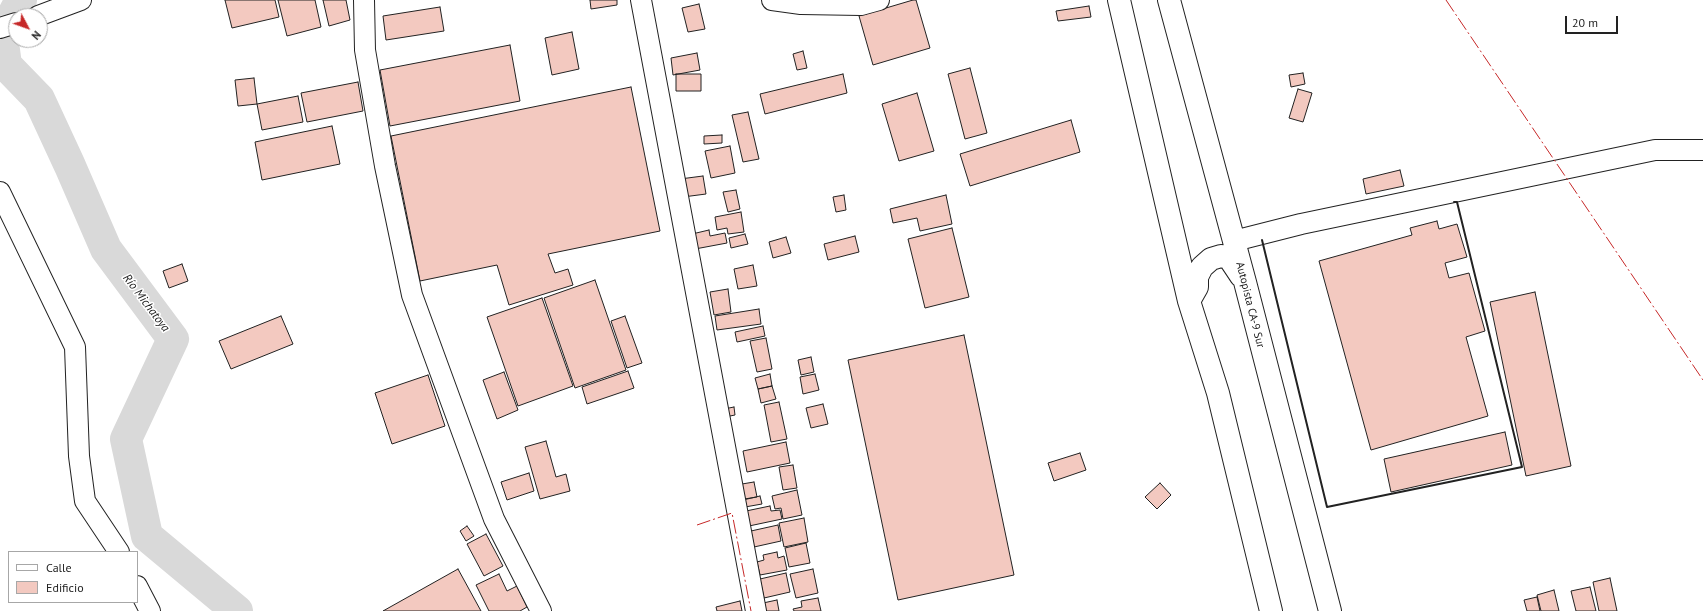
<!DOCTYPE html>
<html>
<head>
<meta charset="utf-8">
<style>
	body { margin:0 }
	#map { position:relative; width:1703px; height:611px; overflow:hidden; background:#fff; font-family:"PT Sans",sans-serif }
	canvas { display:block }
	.legend { position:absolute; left:8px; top:551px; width:130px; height:52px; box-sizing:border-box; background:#fff; border:1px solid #a7a7a7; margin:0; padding:5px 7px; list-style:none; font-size:12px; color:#222 }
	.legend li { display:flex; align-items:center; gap:8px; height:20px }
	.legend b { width:20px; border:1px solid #a7a7a7 }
	.north { position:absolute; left:8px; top:8px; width:40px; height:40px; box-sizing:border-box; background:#fff; border:1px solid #a7a7a7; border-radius:50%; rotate:131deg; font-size:11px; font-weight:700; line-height:16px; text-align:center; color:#222 }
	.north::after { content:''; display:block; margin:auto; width:14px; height:18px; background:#c62828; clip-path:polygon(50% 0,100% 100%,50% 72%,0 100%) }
	.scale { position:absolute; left:1565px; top:16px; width:53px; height:18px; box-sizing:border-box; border:2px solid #222; border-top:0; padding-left:5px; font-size:12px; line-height:14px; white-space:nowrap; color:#222; -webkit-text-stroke:3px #fff; paint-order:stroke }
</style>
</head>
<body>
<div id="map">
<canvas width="1703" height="611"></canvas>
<ul class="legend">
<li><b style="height:5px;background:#fff"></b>Calle</li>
<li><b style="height:11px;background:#f3c9c0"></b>Edificio</li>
</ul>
<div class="north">N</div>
<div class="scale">20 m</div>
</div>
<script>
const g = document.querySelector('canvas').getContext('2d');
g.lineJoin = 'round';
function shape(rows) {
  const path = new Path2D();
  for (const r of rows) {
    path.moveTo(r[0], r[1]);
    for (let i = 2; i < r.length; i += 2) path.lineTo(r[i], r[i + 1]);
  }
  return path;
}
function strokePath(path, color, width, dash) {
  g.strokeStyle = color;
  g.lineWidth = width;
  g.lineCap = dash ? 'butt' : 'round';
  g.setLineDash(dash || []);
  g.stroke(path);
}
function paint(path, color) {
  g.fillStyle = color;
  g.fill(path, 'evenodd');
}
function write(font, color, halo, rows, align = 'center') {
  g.font = font + ' "PT Sans",sans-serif';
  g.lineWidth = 3;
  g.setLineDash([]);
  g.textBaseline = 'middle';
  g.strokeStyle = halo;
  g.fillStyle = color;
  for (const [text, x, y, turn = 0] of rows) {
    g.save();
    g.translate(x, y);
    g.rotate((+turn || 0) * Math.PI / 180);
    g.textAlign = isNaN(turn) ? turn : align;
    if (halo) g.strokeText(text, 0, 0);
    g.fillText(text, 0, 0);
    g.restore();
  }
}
strokePath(shape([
	[21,0,2,35,6,65,39,99,70,166,106,249,173,339,126,439,147,536,237,611]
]), '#d9d9d9', 32);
const building = shape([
	[225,0,275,0,279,17,232,28,225,0],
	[278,0,315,0,321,27,287,36,278,0],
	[323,0,346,0,350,20,329,26,323,0],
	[590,0,617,0,617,5,591,9,590,0],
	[913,0,916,0,930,48,873,65,859,16,913,0],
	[699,4,705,29,688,32,682,8,699,4],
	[1089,6,1091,17,1058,21,1056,11,1089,6],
	[440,7,444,31,386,40,383,16,440,7],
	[572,32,579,69,552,75,545,38,572,32],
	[510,45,520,101,390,126,380,70,510,45],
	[803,51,807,68,797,70,793,54,803,51],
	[697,53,700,70,673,75,671,58,697,53],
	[970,68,987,133,965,139,948,74,970,68],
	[1303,73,1305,84,1291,87,1289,75,1303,73],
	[676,74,701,74,701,91,676,91,676,74],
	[843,74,847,93,765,114,760,94,843,74],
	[254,78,257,104,238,106,235,80,254,78],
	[358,82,363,111,307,122,301,93,358,82],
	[631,87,660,231,548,254,555,273,568,269,573,285,509,305,497,265,420,281,391,136,631,87],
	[1298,89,1312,93,1303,122,1289,118,1298,89],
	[917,93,934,151,899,161,882,104,917,93],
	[298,96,303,122,262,130,257,104,298,96],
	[748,112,759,159,743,162,732,115,748,112],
	[1071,120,1080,152,970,186,960,154,1071,120],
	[332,126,340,164,262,180,255,142,332,126],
	[722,135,722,143,704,144,704,136,722,135],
	[730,146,735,173,711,178,705,151,730,146],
	[1400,170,1404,186,1366,194,1363,179,1400,170],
	[703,176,706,194,683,197,680,179,703,176],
	[736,190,740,209,728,212,723,192,736,190],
	[844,195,846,210,836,212,833,197,844,195],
	[946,195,952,224,920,231,917,218,893,223,890,209,946,195],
	[741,212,744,232,728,234,727,228,717,230,715,217,741,212],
	[1437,221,1439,229,1457,224,1467,257,1445,263,1449,278,1469,273,1485,331,1466,337,1488,416,1371,450,1319,261,1412,235,1410,228,1437,221],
	[952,228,969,297,925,308,908,239,952,228],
	[709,230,710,236,725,233,727,243,695,249,692,234,709,230],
	[745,234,748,244,731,248,729,238,745,234],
	[855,236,859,252,828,260,824,244,855,236],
	[786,237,791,253,773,258,769,242,786,237],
	[182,264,188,281,169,288,163,271,182,264],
	[753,265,757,286,738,289,734,269,753,265],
	[595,280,626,370,575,388,544,298,595,280],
	[728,289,731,312,714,315,710,292,728,289],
	[1535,292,1571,466,1526,476,1490,302,1535,292],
	[542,298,573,386,518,406,487,317,542,298],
	[759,309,761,324,717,330,715,316,759,309],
	[281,316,293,344,231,369,219,341,281,316],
	[625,316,642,363,627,368,611,321,625,316],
	[763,326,765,336,737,342,735,332,763,326],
	[964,335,1014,575,898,600,848,360,964,335],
	[766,338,772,369,757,372,750,341,766,338],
	[811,357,814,372,801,375,798,360,811,357],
	[628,371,634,388,587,404,582,387,628,371],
	[504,372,518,410,497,419,483,380,504,372],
	[770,374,772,386,758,389,755,378,770,374],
	[815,374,819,390,803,394,800,377,815,374],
	[428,375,445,426,392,444,375,393,428,375],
	[772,386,776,399,761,403,758,389,772,386],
	[779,402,787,439,771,442,764,405,779,402],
	[823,404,828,424,811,428,806,408,823,404],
	[734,407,735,415,725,417,724,409,734,407],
	[1505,432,1512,465,1391,492,1384,459,1505,432],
	[546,441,556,477,566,474,570,491,540,499,525,447,546,441],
	[786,442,790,463,747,472,743,451,786,442],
	[1080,453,1086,470,1054,481,1048,463,1080,453],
	[793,465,797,488,783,490,779,467,793,465],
	[529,473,534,491,507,500,501,482,529,473],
	[754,482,757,497,738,500,736,485,754,482],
	[1160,483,1171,495,1157,509,1145,497,1160,483],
	[797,490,802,515,783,519,781,508,775,509,772,496,797,490],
	[760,496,762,504,745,507,743,500,760,496],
	[770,506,771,511,780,510,782,519,749,526,746,511,770,506],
	[804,518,808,542,784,547,779,523,804,518],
	[778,525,781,541,754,547,751,531,778,525],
	[467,526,474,536,466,541,460,531,467,526],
	[486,534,503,566,484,576,467,544,486,534],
	[806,543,810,563,789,567,785,548,806,543],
	[777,552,778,558,784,556,787,570,760,575,757,562,764,560,763,555,777,552],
	[458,569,481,611,383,611,458,569],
	[813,569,818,593,796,598,790,574,813,569],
	[786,573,790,592,764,598,760,579,786,573],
	[499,574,507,591,517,586,527,607,520,611,489,611,476,585,499,574],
	[1610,578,1617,611,1599,611,1593,582,1610,578],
	[1590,587,1596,611,1576,611,1571,591,1590,587],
	[1554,590,1559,611,1541,611,1537,595,1554,590],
	[1537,597,1540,611,1527,611,1524,600,1537,597],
	[818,598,821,611,794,611,793,609,802,607,801,601,818,598],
	[777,600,779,611,765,611,763,603,777,600],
	[740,601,742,611,717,611,716,607,740,601]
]);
paint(building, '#f3c9c0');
strokePath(building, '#222', 1);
const minor = shape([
	[364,0,365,50,385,166,412,295,494,519,541,611],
	[641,0,756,611],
	[772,0,801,4,861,5,879,0],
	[38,16,81,0],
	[0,28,16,23],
	[0,192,75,347,79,456,85,501,119,552],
	[1234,241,1301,224,1655,150,1703,150],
	[137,586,150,611]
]);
const highway = shape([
	[1119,0,1189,301,1218,393,1271,611],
	[1169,0,1245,282,1330,611],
	[1189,301,1197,287,1197,277,1202,267,1211,259,1221,256,1229,258,1241,276]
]);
strokePath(minor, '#222', 22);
strokePath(highway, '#222', 24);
strokePath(minor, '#fff', 20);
strokePath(highway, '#fff', 22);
strokePath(shape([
	[1262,240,1327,507,1522,467,1457,202,1454,202]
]), '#222', 2);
strokePath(shape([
	[1446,0,1703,380],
	[697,525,732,513,751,611]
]), '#c62828', 1, [14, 3, 2, 3]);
write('11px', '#222', '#fff', [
	["Autopista CA-9 Sur",1250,305,76]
]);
write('italic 12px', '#222', '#fff', [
	["Río Michatoya",146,303,53]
]);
</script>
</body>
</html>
